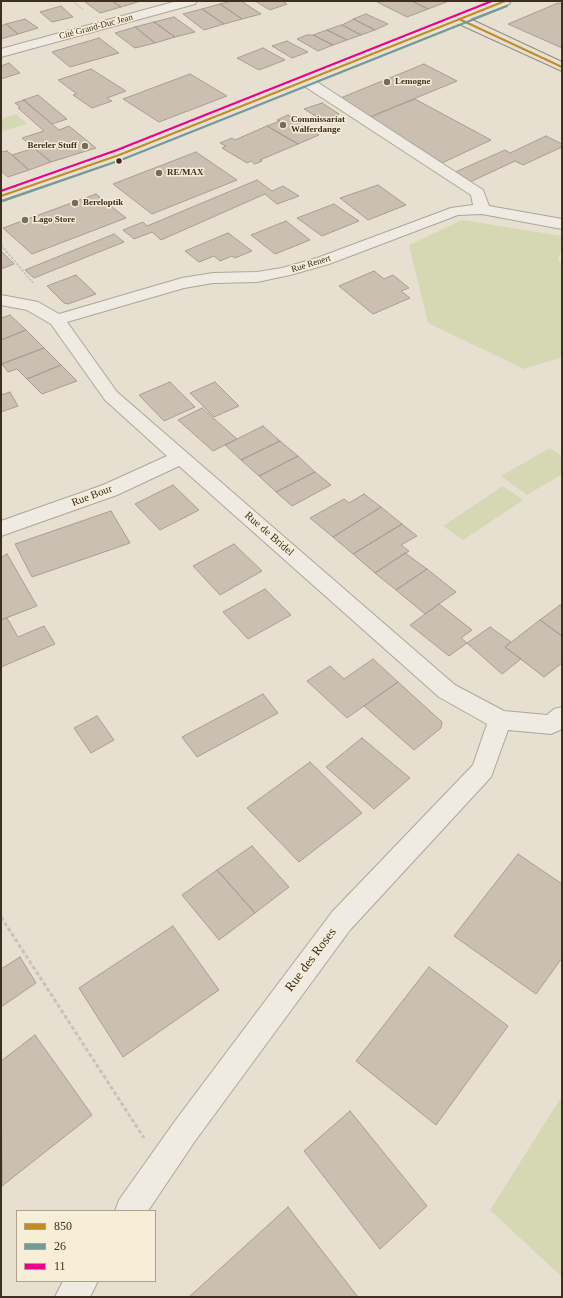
<!DOCTYPE html>
<html>
<head>
<meta charset="utf-8">
<style>
	body { margin:0 }
	#map { position:relative; width:563px; height:1298px; overflow:hidden; background:#e7e0d1; font-family:Georgia,serif }
	canvas { display:block }
	.frame { position:absolute; inset:0; border:2px solid #3d2e20; pointer-events:none }
	.legend { position:absolute; left:16px; top:1210px; width:140px; height:72px; box-sizing:border-box; background:#f7eed8; border:1px solid #ada18e; margin:0; padding:5px 7px; list-style:none; font-size:12px; color:#3d2e20 }
	.legend li { display:flex; align-items:center; gap:8px; height:20px }
	.legend b { width:20px; border:1px solid #ada18e }
</style>
</head>
<body>
<div id="map">
<canvas width="563" height="1298"></canvas>
<div class="frame"></div>
<ul class="legend">
<li><b style="height:5px;background:#c08d27"></b>850</li>
<li><b style="height:5px;background:#759b99"></b>26</li>
<li><b style="height:5px;background:#ed028c"></b>11</li>
</ul>
</div>
<script>
const g = document.querySelector('canvas').getContext('2d');
g.lineJoin = 'round';
function paint(path, color) {
  g.fillStyle = color;
  g.fill(path, 'evenodd');
}
function shape(rows) {
  const path = new Path2D();
  for (const r of rows) {
    path.moveTo(r[0], r[1]);
    for (let i = 2; i < r.length; i += 2) path.lineTo(r[i], r[i + 1]);
  }
  return path;
}
function strokePath(path, color, width, dash) {
  g.strokeStyle = color;
  g.lineWidth = width;
  g.lineCap = dash ? 'butt' : 'round';
  g.setLineDash(dash || []);
  g.stroke(path);
}
function write(font, color, halo, rows, align = 'center') {
  g.font = font + ' Georgia,serif';
  g.lineWidth = 3;
  g.setLineDash([]);
  g.textBaseline = 'middle';
  g.strokeStyle = halo;
  g.fillStyle = color;
  for (const [text, x, y, turn = 0] of rows) {
    g.save();
    g.translate(x, y);
    g.rotate((+turn || 0) * Math.PI / 180);
    g.textAlign = isNaN(turn) ? turn : align;
    if (halo) g.strokeText(text, 0, 0);
    g.fillText(text, 0, 0);
    g.restore();
  }
}
paint(shape([
	[16,114,27,124,3,131,1,129,1,119],
	[462,220,562,236,562,247,558,260,562,263,562,357,524,369,428,323,409,245],
	[550,448,562,456,562,474,527,495,501,476],
	[503,486,523,500,463,540,443,526],
	[562,1096,562,1277,490,1210]
]), '#d6d7b3');
const building = shape([
	[89,1,112,1,121,7,100,13,85,2,89,1],
	[112,1,141,1,121,7,112,1],
	[232,1,241,1,261,14,242,19,220,4,232,1],
	[255,1,282,1,287,4,270,10,255,1],
	[380,1,412,1,428,9,407,17,377,2,380,1],
	[412,1,449,1,428,9,412,1],
	[558,3,562,4,562,48,508,24,558,3],
	[220,4,242,19,224,24,202,9,220,4],
	[61,6,73,17,52,22,40,12,61,6],
	[202,9,224,24,204,30,183,14,202,9],
	[366,14,388,24,375,30,353,19,366,14],
	[174,17,195,32,175,37,154,22,174,17],
	[25,19,38,28,18,34,6,24,25,19],
	[354,19,375,30,361,35,342,25,354,19],
	[154,22,175,37,155,43,135,27,154,22],
	[6,24,18,34,1,39,1,26,6,24],
	[341,25,342,25,361,35,347,40,327,30,341,25],
	[135,27,155,43,135,48,115,33,135,27],
	[327,30,347,40,333,45,313,35,327,30],
	[307,35,313,35,333,45,318,51,297,39,307,35],
	[99,38,119,53,70,67,52,52,99,38],
	[287,41,308,52,292,58,272,46,287,41],
	[263,48,285,60,259,70,237,58,263,48],
	[9,63,20,73,1,79,1,66,9,63],
	[424,64,457,81,370,117,338,99,424,64],
	[91,69,126,91,107,98,112,101,92,108,73,95,77,94,58,80,91,69],
	[190,74,227,96,159,122,123,99,190,74],
	[38,95,67,119,52,124,23,100,38,95],
	[415,99,491,140,442,163,370,117,415,99],
	[24,100,59,130,69,126,96,148,51,162,22,138,44,131,18,108,20,107,15,103,24,100],
	[322,103,339,114,322,120,304,109,322,103],
	[288,115,301,123,299,125,301,126,303,126,319,135,298,144,267,126,280,121,277,120,288,115],
	[267,126,298,144,260,160,262,161,255,164,251,161,247,163,222,148,226,146,220,143,232,138,235,140,267,126],
	[546,136,562,144,562,147,523,165,515,161,470,182,453,173,505,150,510,153,546,136],
	[34,148,51,162,29,170,12,155,34,148],
	[7,151,12,155,29,170,8,177,1,171,1,152,7,151],
	[196,152,237,180,152,214,113,184,196,152],
	[257,180,272,191,283,186,299,196,277,204,265,194,161,240,152,232,134,239,123,230,143,222,147,226,257,180],
	[378,185,406,205,368,220,340,198,378,185],
	[96,194,126,218,32,254,3,228,96,194],
	[334,204,359,221,322,236,297,218,334,204],
	[286,221,310,240,275,254,251,235,286,221],
	[228,233,252,251,235,258,232,256,220,261,214,256,199,262,185,251,228,233],
	[114,234,124,242,34,278,25,270,114,234],
	[1,251,14,264,1,269,1,251],
	[374,271,384,279,393,275,409,288,401,291,410,298,373,314,339,286,374,271],
	[76,275,96,294,68,304,64,303,47,286,76,275],
	[10,315,26,330,1,340,1,318,10,315],
	[26,330,44,348,1,364,1,340,26,330],
	[44,348,61,365,27,379,17,369,8,372,2,364,44,348],
	[61,365,77,381,42,394,27,379,61,365],
	[170,382,195,407,164,421,139,395,170,382],
	[215,382,239,406,214,417,190,393,215,382],
	[10,392,18,406,1,412,1,395,10,392],
	[202,408,237,439,213,451,178,420,202,408],
	[263,426,280,441,241,460,225,445,263,426],
	[280,441,298,456,259,476,241,460,280,441],
	[298,456,315,472,276,492,259,476,298,456],
	[315,472,331,485,292,506,276,492,315,472],
	[173,485,199,510,160,530,135,504,173,485],
	[364,494,381,507,333,537,310,518,344,499,349,503,364,494],
	[381,507,402,524,353,554,333,537,381,507],
	[111,511,130,543,32,577,15,544,111,511],
	[402,524,417,536,401,545,409,551,375,573,353,554,402,524],
	[234,544,262,571,220,595,193,566,234,544],
	[405,553,427,569,396,590,375,573,405,553],
	[7,554,37,606,1,620,1,557,7,554],
	[427,569,456,592,425,614,396,590,427,569],
	[265,589,291,615,248,639,223,612,265,589],
	[439,604,472,630,461,638,467,643,449,656,410,625,439,604],
	[560,605,562,606,562,636,540,620,560,605],
	[7,618,18,637,44,626,55,644,1,667,1,620,7,618],
	[540,620,562,636,562,663,544,677,505,647,540,620],
	[490,627,511,642,505,647,521,659,502,674,467,643,490,627],
	[373,659,398,682,347,718,307,681,330,666,344,679,373,659],
	[398,682,442,722,441,728,414,750,364,706,398,682],
	[263,694,278,713,197,757,182,737,263,694],
	[97,716,114,740,91,753,74,728,97,716],
	[362,738,410,778,374,809,326,767,362,738],
	[310,762,362,813,299,862,247,808,310,762],
	[252,846,289,887,255,913,217,870,252,846],
	[518,854,562,884,562,958,536,994,454,936,518,854],
	[217,870,255,913,219,940,182,895,217,870],
	[173,926,219,990,123,1057,79,988,173,926],
	[20,957,36,983,1,1007,1,969,20,957],
	[429,967,508,1026,436,1125,356,1061,429,967],
	[35,1035,92,1115,2,1186,1,1061,35,1035],
	[350,1111,427,1206,380,1249,304,1151,350,1111],
	[288,1207,358,1297,189,1297,288,1207]
]);
paint(building, '#cbbfb2');
strokePath(building, '#a89c90', 1);
const minor = shape([
	[177,1,197,1,195,4,1,57,1,49,177,1],
	[306,77,311,78,483,190,489,206,562,219,562,229,482,214,458,215,329,264,290,275,257,282,213,283,184,288,67,322,117,392,455,685,504,711,547,715,554,709,562,707,562,729,551,734,508,730,491,777,350,930,195,1141,148,1211,115,1211,119,1200,175,1121,332,912,473,765,487,724,439,697,179,466,117,495,1,536,1,521,103,485,167,456,105,400,51,324,27,310,1,305,1,295,38,302,59,314,182,278,213,273,257,272,282,268,317,258,451,208,473,205,471,195,301,84,299,81,301,78,306,77],
	[63,1281,98,1281,90,1297,55,1297,63,1281]
]);
const major = shape([
	[494,1,511,1,509,4,470,19,562,62,562,71,459,24,124,158,1,200,1,191,114,152,494,1]
]);
strokePath(minor, '#ada599', 2);
strokePath(major, '#928b80', 2);
strokePath(shape([
	[72,1,83,9]
]), '#c8c2b9', 1.5, [2, 1]);
strokePath(shape([
	[1,245,33,283]
]), '#c8c2b9', 2, [2.5, 1.5]);
strokePath(shape([
	[1,917,144,1138]
]), '#c8c2b9', 3, [4, 2.5]);
paint(minor, '#efebe3');
paint(major, '#e6e1d4');
strokePath(shape([
	[459,19,562,67],
	[1,196,119,155,505,1]
]), '#c08d27', 2);
strokePath(shape([
	[3,201,121,160,507,6]
]), '#759b99', 2);
strokePath(shape([
	[1,191,117,150,492,1]
]), '#ed028c', 2);
for (const [x, y, r, color] of [
	[387,82,4,"#786c5e"],
	[283,125,4,"#786c5e"],
	[85,146,4,"#786c5e"],
	[119,161,3.5,"#3d2e20"],
	[159,173,4,"#786c5e"],
	[75,203,4,"#786c5e"],
	[25,220,4,"#786c5e"]
]) {
  const dot = new Path2D();
  dot.arc(x, y, r, 0, 2 * Math.PI);
  g.fillStyle = color;
  g.fill(dot);
  strokePath(dot, '#f7eed8', 1.5);
}
write('9px', '#3d2e20', '#f7eed8', [
	["Cité Grand-Duc Jean",96,27,-15],
	["Rue Renert",311,264,-17]
]);
write('bold 9px', '#3d2e20', '#f7eed8', [
	["Lemogne",395,82],
	["Commissariat",291,120],
	["Walferdange",291,130],
	["Bereler Stuff",77,146,"right"],
	["RE/MAX",167,173],
	["Bereloptik",83,203],
	["Lago Store",33,220]
], 'left');
write('11px', '#3d2e20', '#f7eed8', [
	["Rue Bour",92,496,-21],
	["Rue de Bridel",269,534,41]
]);
write('13px', '#3d2e20', '#f7eed8', [
	["Rue des Roses",311,960,-53]
]);
</script>
</body>
</html>
